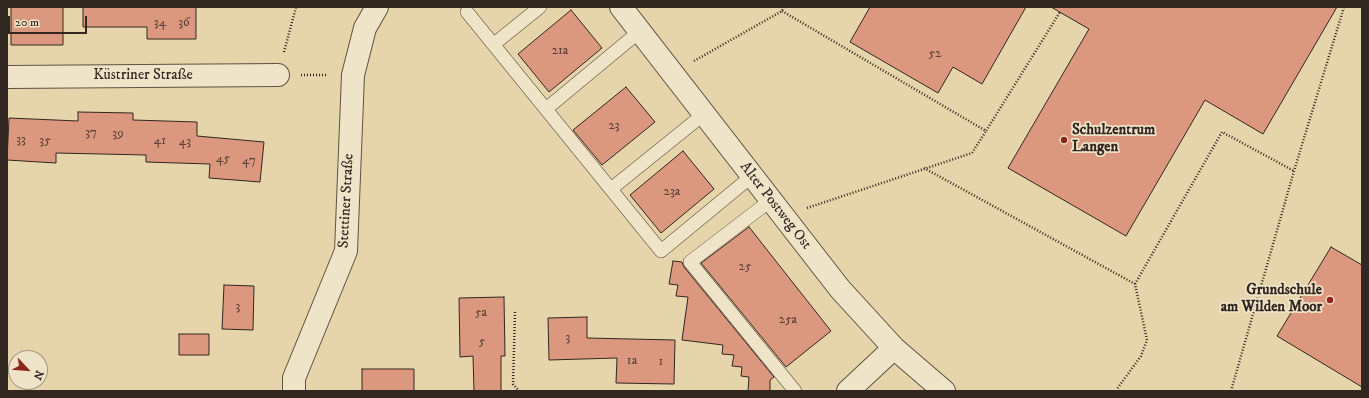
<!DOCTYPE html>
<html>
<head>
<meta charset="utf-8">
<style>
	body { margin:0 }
	#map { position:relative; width:1369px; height:398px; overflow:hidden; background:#e6d4aa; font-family:"IM FELL DW Pica",serif }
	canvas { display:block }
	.frame { position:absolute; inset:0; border:8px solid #322621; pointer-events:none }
	.north { position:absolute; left:8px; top:350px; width:40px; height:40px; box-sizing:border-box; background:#efe3c8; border:1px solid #a39785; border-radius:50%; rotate:116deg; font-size:11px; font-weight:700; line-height:16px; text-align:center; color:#322621 }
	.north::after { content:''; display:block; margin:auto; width:14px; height:18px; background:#8f2418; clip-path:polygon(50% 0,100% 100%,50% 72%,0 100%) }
	.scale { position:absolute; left:8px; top:16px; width:79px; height:18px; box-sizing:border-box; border:2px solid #322621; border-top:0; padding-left:5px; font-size:12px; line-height:14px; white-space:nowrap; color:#322621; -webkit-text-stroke:3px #efe3c8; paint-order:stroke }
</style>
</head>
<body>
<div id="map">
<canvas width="1369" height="398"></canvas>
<div class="frame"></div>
<div class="north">N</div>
<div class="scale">20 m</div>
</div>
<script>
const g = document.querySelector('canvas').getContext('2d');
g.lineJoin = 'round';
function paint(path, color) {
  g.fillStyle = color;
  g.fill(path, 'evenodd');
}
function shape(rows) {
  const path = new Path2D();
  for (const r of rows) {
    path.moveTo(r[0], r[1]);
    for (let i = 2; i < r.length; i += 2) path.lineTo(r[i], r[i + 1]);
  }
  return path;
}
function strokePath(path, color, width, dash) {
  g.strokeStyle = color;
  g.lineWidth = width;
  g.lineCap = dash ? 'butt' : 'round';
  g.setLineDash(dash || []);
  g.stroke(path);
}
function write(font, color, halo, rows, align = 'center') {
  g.font = font + ' "IM FELL DW Pica",serif';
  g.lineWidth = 3.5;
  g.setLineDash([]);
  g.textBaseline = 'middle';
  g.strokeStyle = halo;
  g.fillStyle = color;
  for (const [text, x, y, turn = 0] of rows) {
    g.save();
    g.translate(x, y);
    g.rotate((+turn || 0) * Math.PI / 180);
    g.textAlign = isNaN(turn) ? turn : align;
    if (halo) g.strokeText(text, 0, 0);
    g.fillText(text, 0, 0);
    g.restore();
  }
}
const building = shape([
	[11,7,63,7,63,45,11,45,11,7],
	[83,7,196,7,196,39,147,39,147,27,83,27,83,7],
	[870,7,1026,7,982,84,953,67,938,93,850,42,870,7],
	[1051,7,1337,7,1263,134,1205,100,1126,236,1008,168,1089,29,1051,7],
	[571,10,602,48,549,92,518,54,571,10],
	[626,87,655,122,602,165,573,130,626,87],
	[78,112,133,113,133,120,197,122,197,136,264,142,260,182,209,178,210,164,146,162,146,155,56,153,56,163,7,160,9,118,78,121,78,112],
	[683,151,714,189,661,233,630,195,683,151],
	[749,227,831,331,786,367,701,263,749,227],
	[1331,247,1362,265,1362,387,1277,336,1331,247],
	[673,261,682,262,684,267,774,377,770,380,770,391,748,391,749,377,741,376,742,367,732,366,734,355,722,354,723,345,682,340,688,297,676,296,678,285,669,284,673,261],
	[224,285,254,286,253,330,222,329,224,285],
	[504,297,505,356,501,356,501,391,474,391,473,356,460,357,459,298,504,297],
	[587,317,587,338,675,340,674,384,616,383,617,358,549,360,548,318,587,317],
	[179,334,209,334,209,355,179,355,179,334],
	[362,369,414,369,414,391,362,391,362,369]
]);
paint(building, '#db987f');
strokePath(building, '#322621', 1);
const lane = shape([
	[467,12,661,251,752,176],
	[494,44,540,7],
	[546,109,640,31],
	[611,189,704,114],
	[771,200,690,262,795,391]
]);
const street = shape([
	[621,7,840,289,894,348,944,391],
	[7,77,278,75],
	[294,391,294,378,346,251,353,75,365,28,377,7],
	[848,391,894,348]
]);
strokePath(lane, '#5f5243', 14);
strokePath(street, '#5f5243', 24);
strokePath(shape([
	[782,11,986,131,1060,12],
	[284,52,296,7],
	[694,61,782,11,784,7],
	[301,75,328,75],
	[924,168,1135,284,1147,340,1141,356,1117,389],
	[807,208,972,153,986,131],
	[1135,284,1222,132,1294,171],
	[515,312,513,384,519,391],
	[1231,391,1294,171,1344,7]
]), '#322621', 2.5, [1, 2]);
strokePath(lane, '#efe3c8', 13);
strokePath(street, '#efe3c8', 22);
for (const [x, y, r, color] of [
	[1064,140,4,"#8f2418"],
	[1330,300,4,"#8f2418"]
]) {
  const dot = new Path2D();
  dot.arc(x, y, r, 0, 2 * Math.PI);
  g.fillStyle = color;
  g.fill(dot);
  strokePath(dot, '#efe3c8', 1.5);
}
write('13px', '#5c4238', null, [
	["34",160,23],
	["36",184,23],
	["21a",560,51],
	["52",935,54],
	["23",614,126],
	["37",91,133],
	["39",118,134],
	["33",21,140],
	["35",45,141],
	["41",160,141],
	["43",185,142],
	["45",223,159],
	["47",249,161],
	["23a",672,192],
	["25",745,267],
	["3",238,307],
	["5a",481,313],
	["25a",788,320],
	["3",568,338],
	["5",482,342],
	["1a",632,361],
	["1",661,362]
]);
write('15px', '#322621', '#efe3c8', [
	["Küstriner Straße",143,76],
	["Stettiner Straße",347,201,-87],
	["Alter Postweg Ost",775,206,52]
]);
write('bold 15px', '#322621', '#efe3c8', [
	["Schulzentrum",1072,131],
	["Langen",1072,148],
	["Grundschule",1322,291,"right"],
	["am Wilden Moor",1322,308,"right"]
], 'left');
</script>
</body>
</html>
